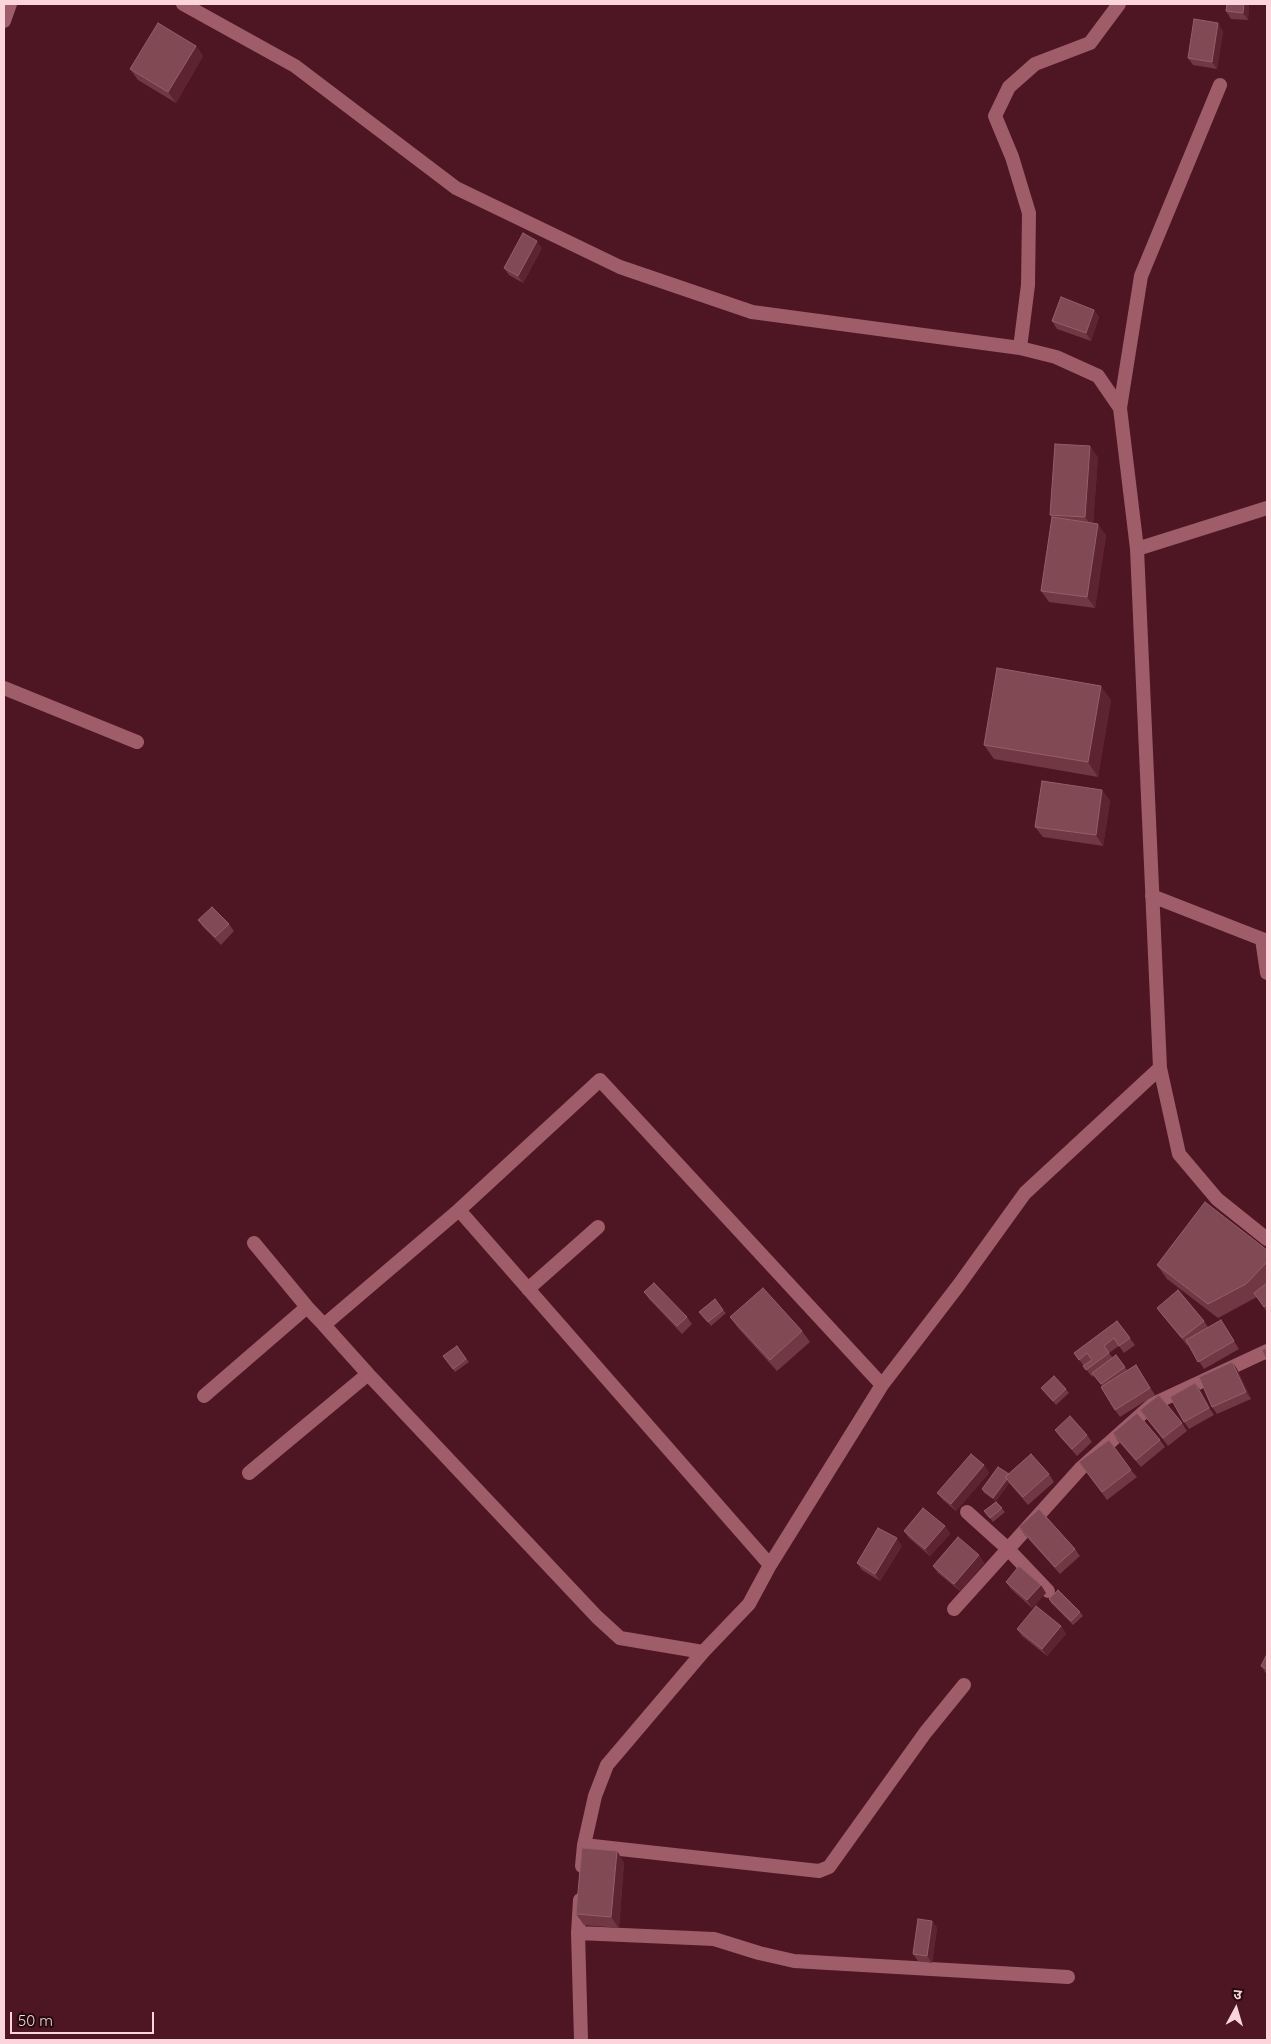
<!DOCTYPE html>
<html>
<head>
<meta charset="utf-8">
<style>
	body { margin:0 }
	#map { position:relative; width:1271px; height:2044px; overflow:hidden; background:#4e1523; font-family:Quicksand,"Noto Sans Devanagari",sans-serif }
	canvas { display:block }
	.frame { position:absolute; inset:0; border:5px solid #fbd5da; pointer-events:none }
	.north { position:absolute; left:1211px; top:1984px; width:50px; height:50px; -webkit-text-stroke:4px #240b10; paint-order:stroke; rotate:6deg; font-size:14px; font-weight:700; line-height:20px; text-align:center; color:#fbd5da }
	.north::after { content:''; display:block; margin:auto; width:18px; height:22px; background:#fbd5da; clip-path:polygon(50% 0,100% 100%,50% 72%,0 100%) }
	.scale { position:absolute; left:10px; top:2012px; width:144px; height:22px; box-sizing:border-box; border:2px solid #fbd5da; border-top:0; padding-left:6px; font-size:15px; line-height:18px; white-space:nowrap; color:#fbd5da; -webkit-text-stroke:4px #240b10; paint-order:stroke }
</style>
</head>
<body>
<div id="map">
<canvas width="1271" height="2044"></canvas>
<div class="frame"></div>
<div class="north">उ</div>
<div class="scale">50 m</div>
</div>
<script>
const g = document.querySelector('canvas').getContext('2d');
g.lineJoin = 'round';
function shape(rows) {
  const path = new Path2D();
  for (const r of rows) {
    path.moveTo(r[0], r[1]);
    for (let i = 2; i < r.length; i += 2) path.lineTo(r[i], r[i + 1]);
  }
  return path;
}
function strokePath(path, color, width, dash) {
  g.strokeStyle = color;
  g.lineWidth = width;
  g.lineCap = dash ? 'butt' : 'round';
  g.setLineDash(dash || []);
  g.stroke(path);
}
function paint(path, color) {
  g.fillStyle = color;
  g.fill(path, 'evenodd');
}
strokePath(shape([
	[183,4,295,66,456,188,620,267,752,312,1020,348,1056,357,1098,376,1120,408,1137,549,1160,1068,1179,1154,1217,1199,1267,1239],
	[4,21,10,4],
	[1020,348,1028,285,1029,213,1012,157,995,116,1009,87,1035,64,1090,43,1119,4],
	[1120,408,1141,276,1220,85],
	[1137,549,1267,508],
	[4,688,137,742],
	[1152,896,1267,941],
	[1262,939,1267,973],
	[459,1210,770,1565],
	[254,1243,307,1307,324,1325],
	[528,1289,598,1227],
	[204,1396,307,1307],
	[249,1473,368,1374],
	[967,1512,1008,1549,1048,1591],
	[954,1609,1081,1468,1153,1404,1267,1351],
	[703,1652,620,1638,597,1617,368,1374,324,1325,459,1210,600,1080,882,1385],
	[584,1845,819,1871,829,1867,925,1733,964,1685],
	[582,1866,584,1845,595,1796,607,1765,703,1652,749,1604,770,1565,882,1385,958,1286,1025,1193,1160,1068],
	[580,1900,578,1933,581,2040],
	[578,1933,714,1939,759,1953,794,1961,1068,1977]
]), '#9e5d68', 14);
paint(shape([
	[1227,4,1249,4,1248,20,1231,19,1226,11],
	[1223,31,1217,69,1193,65,1188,58],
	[196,46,203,56,176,103,138,80,130,69],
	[542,248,523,283,509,275,504,268],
	[1094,310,1099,317,1091,341,1057,329,1052,321],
	[1098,457,1093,523,1106,535,1095,608,1049,602,1041,591,1052,517,1050,515],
	[1111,700,1098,777,994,759,984,745],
	[1102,790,1110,801,1103,846,1043,837,1035,827],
	[198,920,229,924,234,931,221,945,203,927],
	[1267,1250,1267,1312,1257,1297,1218,1318,1167,1279,1157,1265],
	[644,1292,687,1317,692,1324,682,1334,649,1299],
	[1157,1308,1204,1321,1208,1327,1221,1320,1239,1349,1204,1369,1188,1345,1187,1345,1162,1315],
	[723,1310,726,1313,711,1326,699,1312],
	[730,1317,802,1331,810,1342,777,1371,738,1328],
	[1117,1321,1135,1345,1124,1353,1119,1346,1109,1353,1113,1358,1116,1355,1127,1370,1136,1365,1155,1395,1120,1417,1115,1410,1102,1386,1094,1375,1092,1377,1074,1353],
	[457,1346,469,1362,455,1372,443,1356],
	[1232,1362,1237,1369,1251,1399,1217,1414,1212,1407],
	[1195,1383,1200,1390,1214,1415,1189,1429,1184,1422],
	[1041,1388,1066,1389,1069,1393,1056,1405],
	[1140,1410,1182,1423,1187,1431,1168,1446],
	[1055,1430,1087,1435,1092,1442,1077,1456,1060,1437],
	[1113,1433,1160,1440,1165,1447,1141,1467,1118,1441],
	[1079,1462,1131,1470,1137,1477,1107,1500],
	[984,1465,989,1473,956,1511,943,1500,937,1493],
	[1009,1474,1049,1474,1054,1482,1028,1505,1009,1483,996,1501,984,1493,982,1489],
	[996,1502,1005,1512,993,1522,984,1511],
	[945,1526,950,1534,930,1556,909,1538,904,1531],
	[1019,1527,1075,1549,1080,1556,1060,1574,1024,1534],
	[902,1546,880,1581,862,1570,857,1563],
	[979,1555,984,1563,960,1591,938,1573,933,1566],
	[1006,1582,1046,1593,1032,1608,1011,1589],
	[1049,1599,1080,1612,1083,1616,1073,1625,1051,1603],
	[1061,1626,1066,1634,1047,1656,1022,1636,1017,1629],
	[1267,1654,1267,1675,1261,1666],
	[624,1862,619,1928,584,1925,576,1914],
	[932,1921,937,1928,932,1963,918,1961,913,1954]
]), '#713843');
paint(shape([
	[1244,4,1249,4,1248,20,1243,13],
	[1218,23,1223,31,1217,69,1212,62],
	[196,46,203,56,176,103,168,92],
	[537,241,542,248,523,283,518,276],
	[1094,310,1099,317,1091,341,1086,333],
	[1090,446,1098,457,1093,528,1085,517],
	[1098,524,1106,535,1095,608,1087,597],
	[1101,686,1111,700,1098,777,1088,762],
	[1102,790,1110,801,1103,846,1096,835],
	[1221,1320,1226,1327,1239,1349,1234,1341],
	[1232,1362,1237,1369,1251,1399,1246,1392],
	[1195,1383,1200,1390,1214,1415,1209,1408],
	[984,1465,989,1473,956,1511,951,1504],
	[1007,1479,1009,1483,996,1501,993,1498],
	[945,1526,950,1534,930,1556,925,1549],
	[897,1538,902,1546,880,1581,875,1574],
	[979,1555,984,1563,960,1591,954,1584],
	[1041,1585,1046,1593,1032,1608,1027,1600],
	[1061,1626,1066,1634,1047,1656,1042,1649],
	[617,1851,624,1862,619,1928,611,1917],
	[932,1921,937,1928,932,1963,927,1956]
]), '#5d2330');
const building = shape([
	[1227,4,1244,4,1243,13,1226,11,1227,4],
	[1194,19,1218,23,1212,62,1188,58,1194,19],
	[158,23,196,46,168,92,130,69,158,23],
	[523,233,537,241,518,276,504,268,523,233],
	[1061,297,1094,310,1086,333,1052,321,1061,297],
	[1055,444,1090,446,1085,517,1050,515,1055,444],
	[1052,517,1098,524,1087,597,1041,591,1052,517],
	[997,668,1101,686,1088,762,984,745,997,668],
	[1042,781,1102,790,1096,835,1035,827,1042,781],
	[212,907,229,924,215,937,198,920,212,907],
	[1205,1202,1267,1250,1267,1262,1246,1284,1208,1304,1157,1265,1205,1202],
	[654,1283,687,1317,677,1326,644,1292,654,1283],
	[1267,1283,1267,1304,1264,1307,1254,1293,1267,1283],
	[763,1288,802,1331,770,1360,730,1317,763,1288],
	[1178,1290,1204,1321,1182,1338,1157,1308,1178,1290],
	[715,1299,723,1310,708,1322,699,1312,715,1299],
	[1221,1320,1234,1341,1198,1362,1186,1340,1221,1320],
	[1117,1321,1130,1338,1119,1346,1114,1338,1104,1346,1109,1353,1086,1370,1083,1366,1092,1360,1087,1353,1079,1360,1074,1353,1117,1321],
	[457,1346,466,1359,453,1369,443,1356,457,1346],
	[1267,1348,1267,1362,1262,1350,1267,1348],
	[1116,1355,1125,1367,1101,1384,1092,1373,1116,1355],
	[1232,1362,1246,1392,1212,1407,1199,1377,1232,1362],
	[1136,1365,1150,1388,1115,1410,1101,1387,1136,1365],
	[1054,1376,1066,1389,1053,1401,1041,1388,1054,1376],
	[1195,1383,1209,1408,1184,1422,1170,1397,1195,1383],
	[1159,1395,1182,1423,1163,1438,1140,1410,1159,1395],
	[1137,1413,1160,1440,1136,1460,1113,1433,1137,1413],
	[1070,1416,1087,1435,1072,1449,1055,1430,1070,1416],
	[1109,1440,1131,1470,1102,1492,1079,1462,1109,1440],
	[971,1454,984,1465,951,1504,937,1493,971,1454],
	[1031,1454,1049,1474,1023,1497,1005,1477,1031,1454],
	[998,1467,1009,1474,1005,1477,1007,1479,993,1498,982,1489,998,1467],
	[996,1502,1002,1508,990,1518,984,1511,996,1502],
	[923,1508,945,1526,925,1549,904,1531,923,1508],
	[1039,1509,1075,1549,1055,1567,1019,1527,1039,1509],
	[878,1528,897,1538,875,1574,857,1563,878,1528],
	[958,1537,979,1555,954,1584,933,1566,958,1537],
	[1019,1566,1041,1585,1027,1600,1006,1582,1019,1566],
	[1058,1590,1080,1612,1071,1621,1049,1599,1058,1590],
	[1036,1606,1061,1626,1042,1649,1017,1629,1036,1606],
	[1267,1654,1267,1669,1261,1666,1267,1654],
	[582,1848,617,1851,611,1917,576,1914,582,1848],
	[918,1919,932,1921,927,1956,913,1954,918,1919]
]);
paint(building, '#804954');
strokePath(building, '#935f69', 1);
</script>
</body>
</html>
